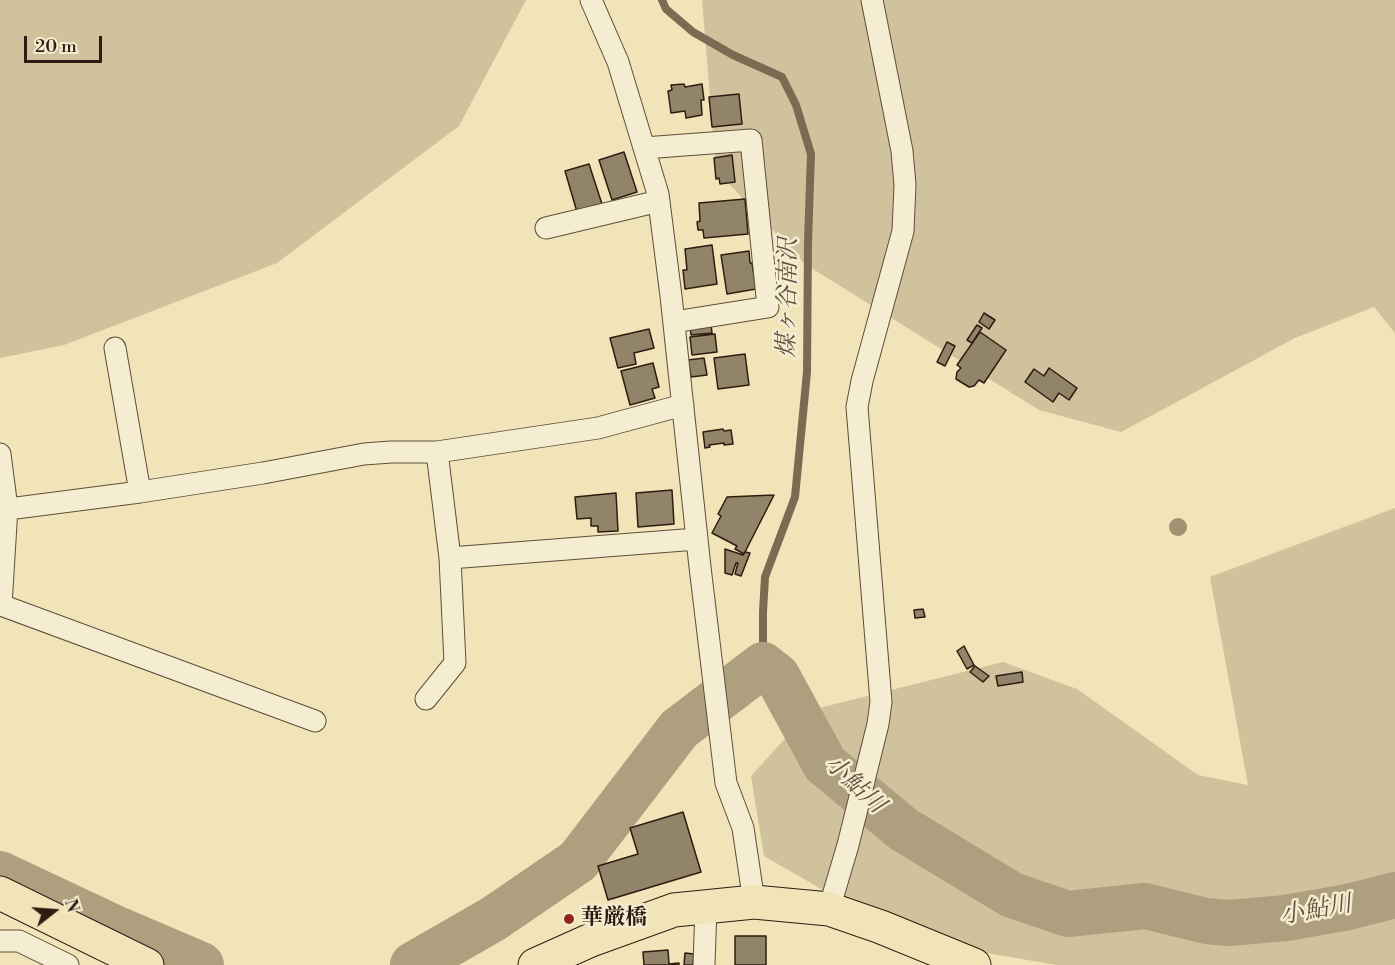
<!DOCTYPE html>
<html>
<head>
<meta charset="utf-8">
<style>
	body { margin:0 }
	#map { position:relative; width:1395px; height:965px; overflow:hidden; background:#f0e4b8; font-family:"Libre Bodoni",serif }
	canvas { display:block }
	.north { position:absolute; left:24px; top:881px; width:60px; height:60px; -webkit-text-stroke:4px #f5edd1; paint-order:stroke; rotate:73deg; font-size:16px; font-weight:700; line-height:24px; text-align:center; color:#2d1c11 }
	.north::after { content:''; display:block; margin:auto; width:21px; height:27px; background:#2d1c11; clip-path:polygon(50% 0,100% 100%,50% 72%,0 100%) }
	.scale { position:absolute; left:24px; top:36px; width:78px; height:27px; box-sizing:border-box; border:3px solid #2d1c11; border-top:0; padding-left:8px; font-size:18px; line-height:21px; white-space:nowrap; color:#2d1c11; -webkit-text-stroke:4px #f5edd1; paint-order:stroke }
</style>
</head>
<body>
<div id="map">
<canvas width="1395" height="965"></canvas>
<div class="north">N</div>
<div class="scale">20 m</div>
</div>
<script>
const g = document.querySelector('canvas').getContext('2d');
g.lineJoin = 'round';
function paint(path, color) {
  g.fillStyle = color;
  g.fill(path, 'evenodd');
}
function shape(rows) {
  const path = new Path2D();
  for (const r of rows) {
    path.moveTo(r[0], r[1]);
    for (let i = 2; i < r.length; i += 2) path.lineTo(r[i], r[i + 1]);
  }
  return path;
}
function strokePath(path, color, width, dash) {
  g.strokeStyle = color;
  g.lineWidth = width;
  g.lineCap = dash ? 'butt' : 'round';
  g.setLineDash(dash || []);
  g.stroke(path);
}
function write(font, color, halo, rows, align = 'center') {
  g.font = font + ' "Libre Bodoni","Noto Serif JP",serif';
  g.lineWidth = 5;
  g.setLineDash([]);
  g.textBaseline = 'middle';
  g.strokeStyle = halo;
  g.fillStyle = color;
  for (const [text, x, y, turn = 0] of rows) {
    g.save();
    g.translate(x, y);
    g.rotate((+turn || 0) * Math.PI / 180);
    g.textAlign = isNaN(turn) ? turn : align;
    if (halo) g.strokeText(text, 0, 0);
    g.fillText(text, 0, 0);
    g.restore();
  }
}
paint(shape([
	[0,0,526,0,459,126,277,263,64,345,0,358],
	[702,0,1395,0,1395,333,1374,307,1295,338,1121,432,1039,410,805,264,716,170],
	[1395,508,1395,965,1057,965,910,940,764,856,751,776,811,710,1003,662,1077,689,1198,775,1248,785,1210,577]
]), '#cfc29c');
strokePath(shape([
	[662,0,666,9,693,32,733,55,782,77,796,105,811,154,808,242,807,372,795,497,765,577,763,612,763,665]
]), '#7a6b53', 8);
strokePath(shape([
	[0,874,119,930,201,965],
	[413,965,493,919,578,861,679,729,763,665,777,676,825,764,903,829,1012,895,1068,914,1145,906,1206,921,1229,923,1286,918,1348,907,1395,895]
]), '#aea07f', 46);
const building = shape([
	[684,84,685,87,702,84,704,100,701,100,702,115,686,118,685,111,671,113,668,91,672,90,671,85,684,84],
	[739,94,742,124,712,127,709,97,739,94],
	[624,152,637,192,612,200,599,160,624,152],
	[732,155,735,182,720,184,719,178,716,179,714,158,732,155],
	[589,164,602,204,577,212,565,171,589,164],
	[745,199,748,234,704,238,703,230,698,230,697,222,700,221,699,203,745,199],
	[712,245,717,284,685,289,683,270,687,270,685,249,712,245],
	[749,251,750,263,752,263,756,289,727,294,721,255,749,251],
	[984,313,995,320,989,329,979,322,984,313],
	[711,324,712,333,691,335,690,326,711,324],
	[977,325,982,328,972,343,967,340,977,325],
	[649,329,654,348,634,353,636,364,618,368,610,338,649,329],
	[980,332,1006,350,984,383,979,380,974,386,969,387,956,379,957,372,961,368,957,365,980,332],
	[715,334,717,352,692,355,690,337,715,334],
	[947,342,955,346,945,366,937,362,947,342],
	[745,354,749,385,718,389,714,358,745,354],
	[704,358,707,375,691,377,688,360,704,358],
	[653,363,659,387,652,389,655,398,630,405,621,371,653,363],
	[1049,368,1077,388,1069,400,1059,393,1053,402,1025,382,1034,369,1044,376,1049,368],
	[723,429,724,431,731,430,733,444,724,445,724,443,709,445,710,447,705,448,703,432,723,429],
	[672,490,674,524,638,527,636,493,672,490],
	[616,493,618,531,598,532,598,526,591,526,591,518,577,519,575,497,616,493],
	[774,495,744,554,735,549,737,546,712,533,721,516,718,514,727,497,774,495],
	[725,549,743,555,745,552,750,553,741,576,735,574,738,563,736,563,732,575,725,573,725,549],
	[923,609,925,617,915,618,914,610,923,609],
	[964,646,974,665,967,669,957,651,964,646],
	[975,666,989,676,983,682,970,672,975,666],
	[1022,672,1023,682,998,686,996,676,1022,672],
	[683,812,701,872,608,900,598,866,638,854,630,828,683,812],
	[735,936,766,936,766,965,735,965,735,936],
	[668,950,669,964,679,963,679,965,644,965,643,952,668,950],
	[685,953,694,954,693,965,684,965,685,953]
]);
paint(building, '#928468');
strokePath(building, '#2d1c11', 1.5);
const street = shape([
	[591,0,618,62,658,194,671,296,700,567,726,783,743,828,754,902],
	[644,148,751,140,768,307,674,322],
	[546,228,659,201],
	[115,348,140,492],
	[0,454,7,508,1,605,315,721],
	[0,510,140,492,263,473,364,454,391,452,437,452,598,428,683,405],
	[450,558,697,539],
	[426,699,455,663,450,558,437,452],
	[829,909,848,845,878,724,881,702,857,407,862,381,903,231,905,185,902,151,872,0],
	[0,941,19,941,68,965],
	[704,965,706,907]
]);
const primary = shape([
	[0,893,147,965],
	[535,965,591,940,674,910,754,902,829,909,881,927,974,965]
]);
strokePath(street, '#5e4e3b', 23);
strokePath(primary, '#2d1c11', 35);
strokePath(street, '#f5edd1', 21);
strokePath(primary, '#f0e4b8', 33);
g.fillStyle = '#a09273';
for (const [x, y] of [
	[1178,527]
]) {
  g.beginPath();
  g.arc(x, y, 9, 0, 2 * Math.PI);
  g.fill();
}
for (const [x, y, r, color] of [
	[569,919,6,"#8f2418"]
]) {
  const dot = new Path2D();
  dot.arc(x, y, r, 0, 2 * Math.PI);
  g.fillStyle = color;
  g.fill(dot);
  strokePath(dot, '#f5edd1', 2);
}
write('bold 22px', '#2d1c11', '#f5edd1', [
	["華厳橋",581,919]
], 'left');
write('italic 24px', '#61513d', '#f5edd1', [
	["煤ヶ谷南沢",789,298,-89],
	["小鮎川",854,785,43],
	["小鮎川",1316,911,-10]
]);
</script>
</body>
</html>
